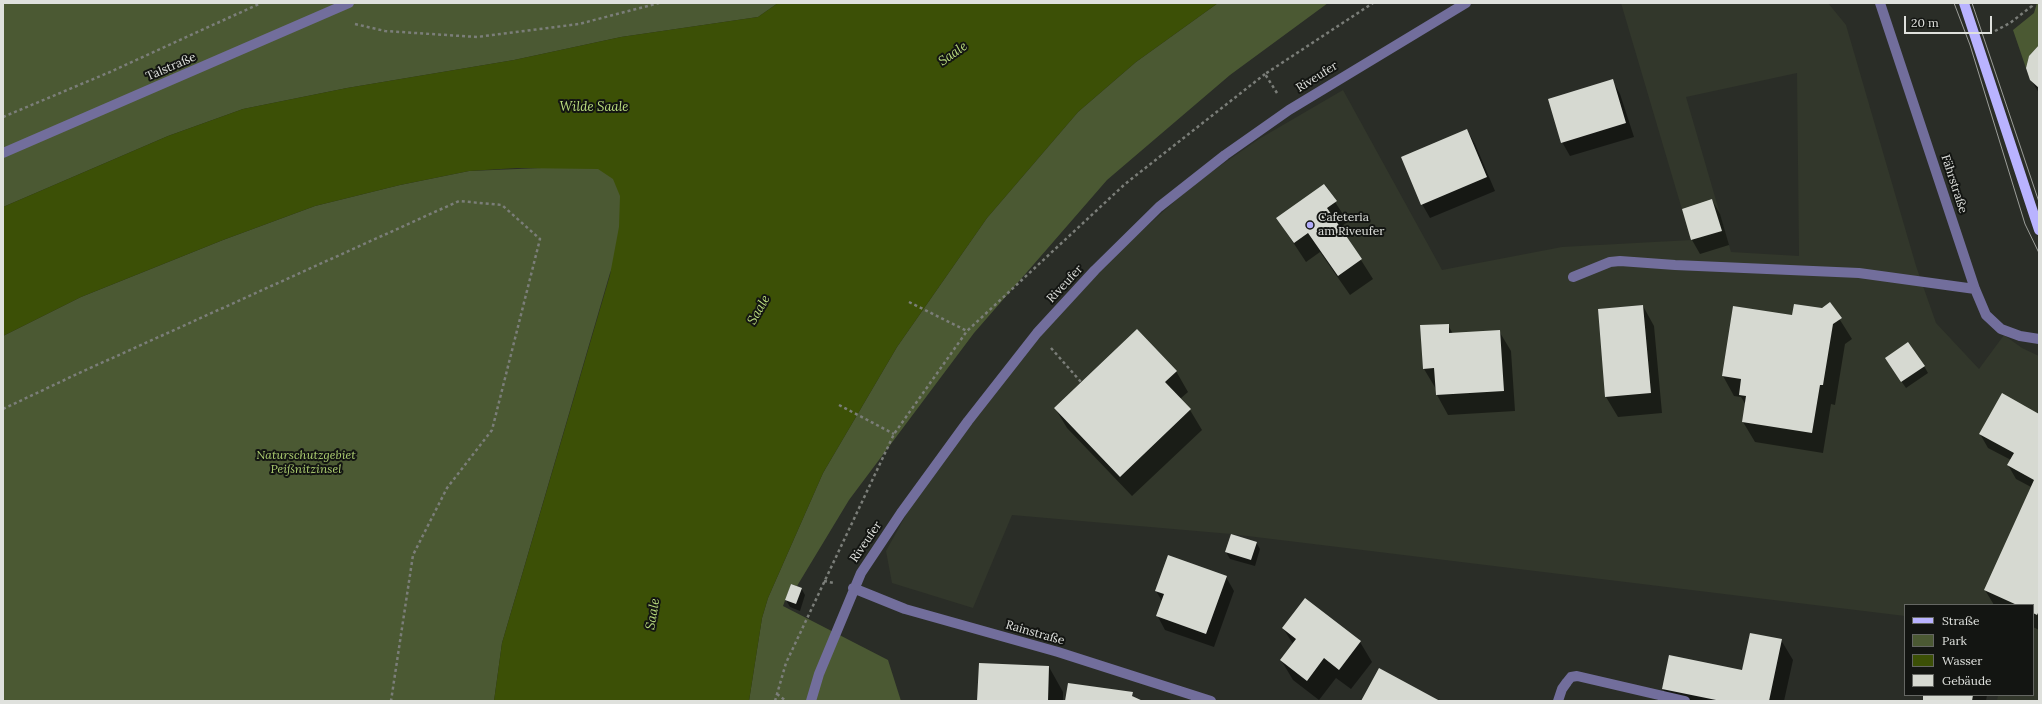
<!DOCTYPE html>
<html>
<head>
<meta charset="utf-8">
<style>
	body { margin:0 }
	#map { position:relative; width:2042px; height:704px; overflow:hidden; background:#2a2d27; font-family:Lora,serif }
	canvas { display:block }
	.frame { position:absolute; inset:0; border:4px solid #dfe1dd; pointer-events:none }
	.legend { position:absolute; left:1904px; top:604px; width:130px; height:92px; box-sizing:border-box; background:#131512; border:1px solid #656763; margin:0; padding:5px 7px; list-style:none; font-size:12px; color:#dfe1dd }
	.legend li { display:flex; align-items:center; gap:8px; height:20px }
	.legend b { width:20px; border:1px solid #656763 }
	.scale { position:absolute; left:1904px; top:16px; width:88px; height:18px; box-sizing:border-box; border:2px solid #dfe1dd; border-top:0; padding-left:5px; font-size:12px; line-height:14px; white-space:nowrap; color:#dfe1dd; -webkit-text-stroke:3px #131512; paint-order:stroke }
</style>
</head>
<body>
<div id="map">
<canvas width="2042" height="704"></canvas>
<div class="frame"></div>
<ul class="legend">
<li><b style="height:5px;background:#b9b3ff"></b>Straße</li>
<li><b style="height:11px;background:#4b5933"></b>Park</li>
<li><b style="height:11px;background:#3c5006"></b>Wasser</li>
<li><b style="height:11px;background:#d6d9d1"></b>Gebäude</li>
</ul>
<div class="scale">20 m</div>
</div>
<script>
const g = document.querySelector('canvas').getContext('2d');
g.lineJoin = 'round';
function paint(path, color) {
  g.fillStyle = color;
  g.fill(path, 'evenodd');
}
function shape(rows) {
  const path = new Path2D();
  for (const r of rows) {
    path.moveTo(r[0], r[1]);
    for (let i = 2; i < r.length; i += 2) path.lineTo(r[i], r[i + 1]);
  }
  return path;
}
function strokePath(path, color, width, dash) {
  g.strokeStyle = color;
  g.lineWidth = width;
  g.lineCap = dash ? 'butt' : 'round';
  g.setLineDash(dash || []);
  g.stroke(path);
}
function write(font, color, halo, rows, align = 'center') {
  g.font = font + ' Lora,serif';
  g.lineWidth = 4;
  g.setLineDash([]);
  g.textBaseline = 'middle';
  g.strokeStyle = halo;
  g.fillStyle = color;
  for (const [text, x, y, turn = 0] of rows) {
    g.save();
    g.translate(x, y);
    g.rotate((+turn || 0) * Math.PI / 180);
    g.textAlign = isNaN(turn) ? turn : align;
    if (halo) g.strokeText(text, 0, 0);
    g.fillText(text, 0, 0);
    g.restore();
  }
}
paint(shape([
	[1621,3,1828,3,1846,25,1916,266,1936,323,1979,369,2004,335,2022,348,2039,356,2039,701,1997,701,1998,695,2033,695,2033,605,1905,605,1905,616,1231,534,1012,515,973,608,892,583,886,551,928,475,1038,338,1115,255,1195,183,1259,139,1343,90,1442,270,1562,247,1691,240],
	[1797,73,1799,256,1731,252,1686,97],
	[1325,184,1337,201,1327,208,1362,259,1338,276,1308,233,1294,243,1276,218],
	[1830,302,1842,318,1833,324,1823,385,1820,385,1812,433,1742,422,1746,396,1739,395,1741,379,1722,376,1733,306,1792,315,1794,304,1822,308],
	[1643,305,1651,393,1605,397,1598,309],
	[1449,324,1449,333,1504,391,1436,395,1434,368,1423,369,1420,325],
	[1137,329,1177,371,1165,382,1191,409,1120,477,1054,408]
]), '#32372b');
paint(shape([
	[3,3,778,3,758,17,621,37,514,60,347,88,243,109,168,136,3,207],
	[1218,3,1328,3,1230,75,1107,180,974,333,849,500,797,586,791,584,783,606,888,660,901,701,749,701,762,618,768,598,823,473,897,347,987,218,1078,112,1136,62],
	[2037,3,2039,3,2039,45,2029,56,2026,68,2013,30,2034,13],
	[576,147,644,199,610,273,502,643,494,701,3,701,3,336,81,297,223,240,315,206,400,185,469,171,541,168]
]), '#4b5933');
paint(shape([
	[778,3,1218,3,1136,62,1078,112,987,218,897,347,823,473,768,598,762,618,749,701,494,701,502,643,610,275,619,227,620,196,613,179,598,169,517,168,469,171,400,185,315,206,223,240,81,297,3,336,3,207,168,136,243,109,347,88,514,60,621,37,758,17]
]), '#3c5006');
paint(shape([
	[2039,47,2039,93,2031,80,2030,56],
	[1612,80,1620,94,1634,137,1570,156,1562,142],
	[1467,130,1475,144,1495,191,1430,218,1422,204],
	[1324,185,1348,222,1340,227,1373,279,1350,295,1320,252,1306,262,1277,218],
	[1712,200,1720,214,1729,245,1700,254,1692,240,1683,210],
	[1830,304,1852,339,1845,344,1835,405,1831,404,1823,453,1755,442,1743,422,1746,405,1741,397,1734,396,1723,376,1793,317,1822,309],
	[1643,306,1654,326,1662,413,1618,417,1606,397,1599,310],
	[1448,325,1453,334,1499,331,1511,351,1515,411,1448,415,1437,395,1436,389,1424,369,1421,326],
	[1890,365,1924,366,1928,373,1906,388],
	[1176,371,1188,392,1180,399,1190,410,1202,430,1132,496,1067,428,1055,408],
	[2039,415,2039,630,2033,627,2033,605,1994,605,1985,590,2031,487,2016,479,2008,465,2011,460,1988,448,1980,434],
	[1256,542,1260,549,1255,566,1230,559,1226,552],
	[1226,577,1234,591,1214,647,1165,630,1157,615,1162,601,1156,591],
	[791,585,801,588,805,595,800,611,790,607,786,600],
	[1283,628,1360,642,1372,662,1351,689,1336,678,1319,700,1293,680,1281,660,1293,644],
	[1781,640,1793,660,1784,701,1670,701,1663,689,1743,671],
	[1049,667,1063,692,1063,701,978,701],
	[1924,695,1987,695,1986,701,1924,701]
]), '#0007');
paint(shape([
	[2039,45,2039,88,2030,80,2026,68,2029,56],
	[1613,79,1626,123,1561,143,1548,99],
	[1467,129,1487,177,1421,205,1401,157],
	[1324,184,1337,201,1327,208,1362,259,1338,276,1308,233,1294,243,1276,218],
	[1712,199,1722,231,1691,240,1682,209],
	[1830,302,1842,318,1833,324,1823,385,1820,385,1812,433,1742,422,1746,396,1739,395,1741,379,1722,376,1733,306,1792,315,1794,304,1822,308],
	[1643,305,1651,393,1605,397,1598,309],
	[1449,324,1449,333,1500,330,1504,391,1436,395,1434,368,1423,369,1420,325],
	[1137,329,1177,371,1165,382,1191,409,1120,477,1054,408],
	[1908,342,1925,366,1901,382,1885,358],
	[2002,393,2039,414,2039,611,2037,615,2033,613,2033,605,2017,605,1984,590,2034,480,2007,465,2014,453,1979,434],
	[1231,534,1257,542,1251,560,1225,552],
	[1168,555,1227,576,1206,634,1156,616,1164,594,1155,591],
	[791,584,802,588,796,604,785,600],
	[1305,598,1361,641,1339,670,1324,658,1307,681,1280,660,1296,639,1282,628],
	[1750,633,1782,639,1769,701,1721,701,1662,689,1669,655,1742,670],
	[979,663,1049,666,1048,701,977,701],
	[1379,668,1440,701,1361,701],
	[1068,683,1133,692,1132,696,1143,701,1065,701],
	[1923,695,1973,695,1972,701,1923,701]
]), '#d6d9d1');
strokePath(shape([
	[355,24,385,31,477,37,579,24,659,3],
	[1995,31,2010,23,2032,6,2032,3],
	[1277,93,1265,74,1373,3],
	[3,117,110,72,261,3],
	[909,302,967,331],
	[1051,348,1081,382],
	[839,405,894,434],
	[3,409,77,374,459,201,502,205,540,239,492,430,447,488,413,555,391,701],
	[824,581,834,583],
	[777,694,786,701],
	[775,701,786,663,894,434,967,331,1125,184,1265,74]
]), '#7b7e79', 2.5, [3, 3]);
strokePath(shape([
	[1880,3,1975,289,1986,315,2001,329,2020,336,2039,339],
	[3,153,349,3],
	[1573,277,1610,262,1620,261,1675,265,1859,273,1975,289],
	[853,588,905,609,1058,652,1211,701],
	[811,701,819,674,861,573,901,513,968,421,1037,333,1095,270,1159,207,1225,155,1289,110,1466,3],
	[1558,701,1562,689,1567,682,1571,677,1577,676,1685,701]
]), '#726e9c', 10);
strokePath(shape([
	[1964,3,2039,230]
]), '#b9b3ff', 10);
strokePath(shape([
	[1954,3,1970,45,2025,224,2039,253],
	[1972,3,2039,202]
]), '#9c9e9a', 1);
for (const [x, y, r, color] of [
	[1310,225,4,"#b2adf9"]
]) {
  const dot = new Path2D();
  dot.arc(x, y, r, 0, 2 * Math.PI);
  g.fillStyle = color;
  g.fill(dot);
  strokePath(dot, '#131512', 1.5);
}
write('12px', '#dfe1dd', '#131512', [
	["Talstraße",171,67,-23],
	["Riveufer",1317,77,-32],
	["Fährstraße",1954,184,72],
	["Riveufer",1065,284,-47],
	["Riveufer",866,542,-56],
	["Rainstraße",1035,633,16]
]);
write('12px', '#dfe1dd', '#131512', [
	["Cafeteria",1318,218],
	["am Riveufer",1318,232]
], 'left');
write('italic 12px', '#aecf71', '#131512', [
	["Naturschutzgebiet",306,456],
	["Peißnitzinsel",306,470]
]);
write('italic 13px', '#bcde7f', '#131512', [
	["Saale",953,54,-35],
	["Wilde Saale",594,107],
	["Saale",759,310,-60],
	["Saale",653,614,-80]
]);
</script>
</body>
</html>
